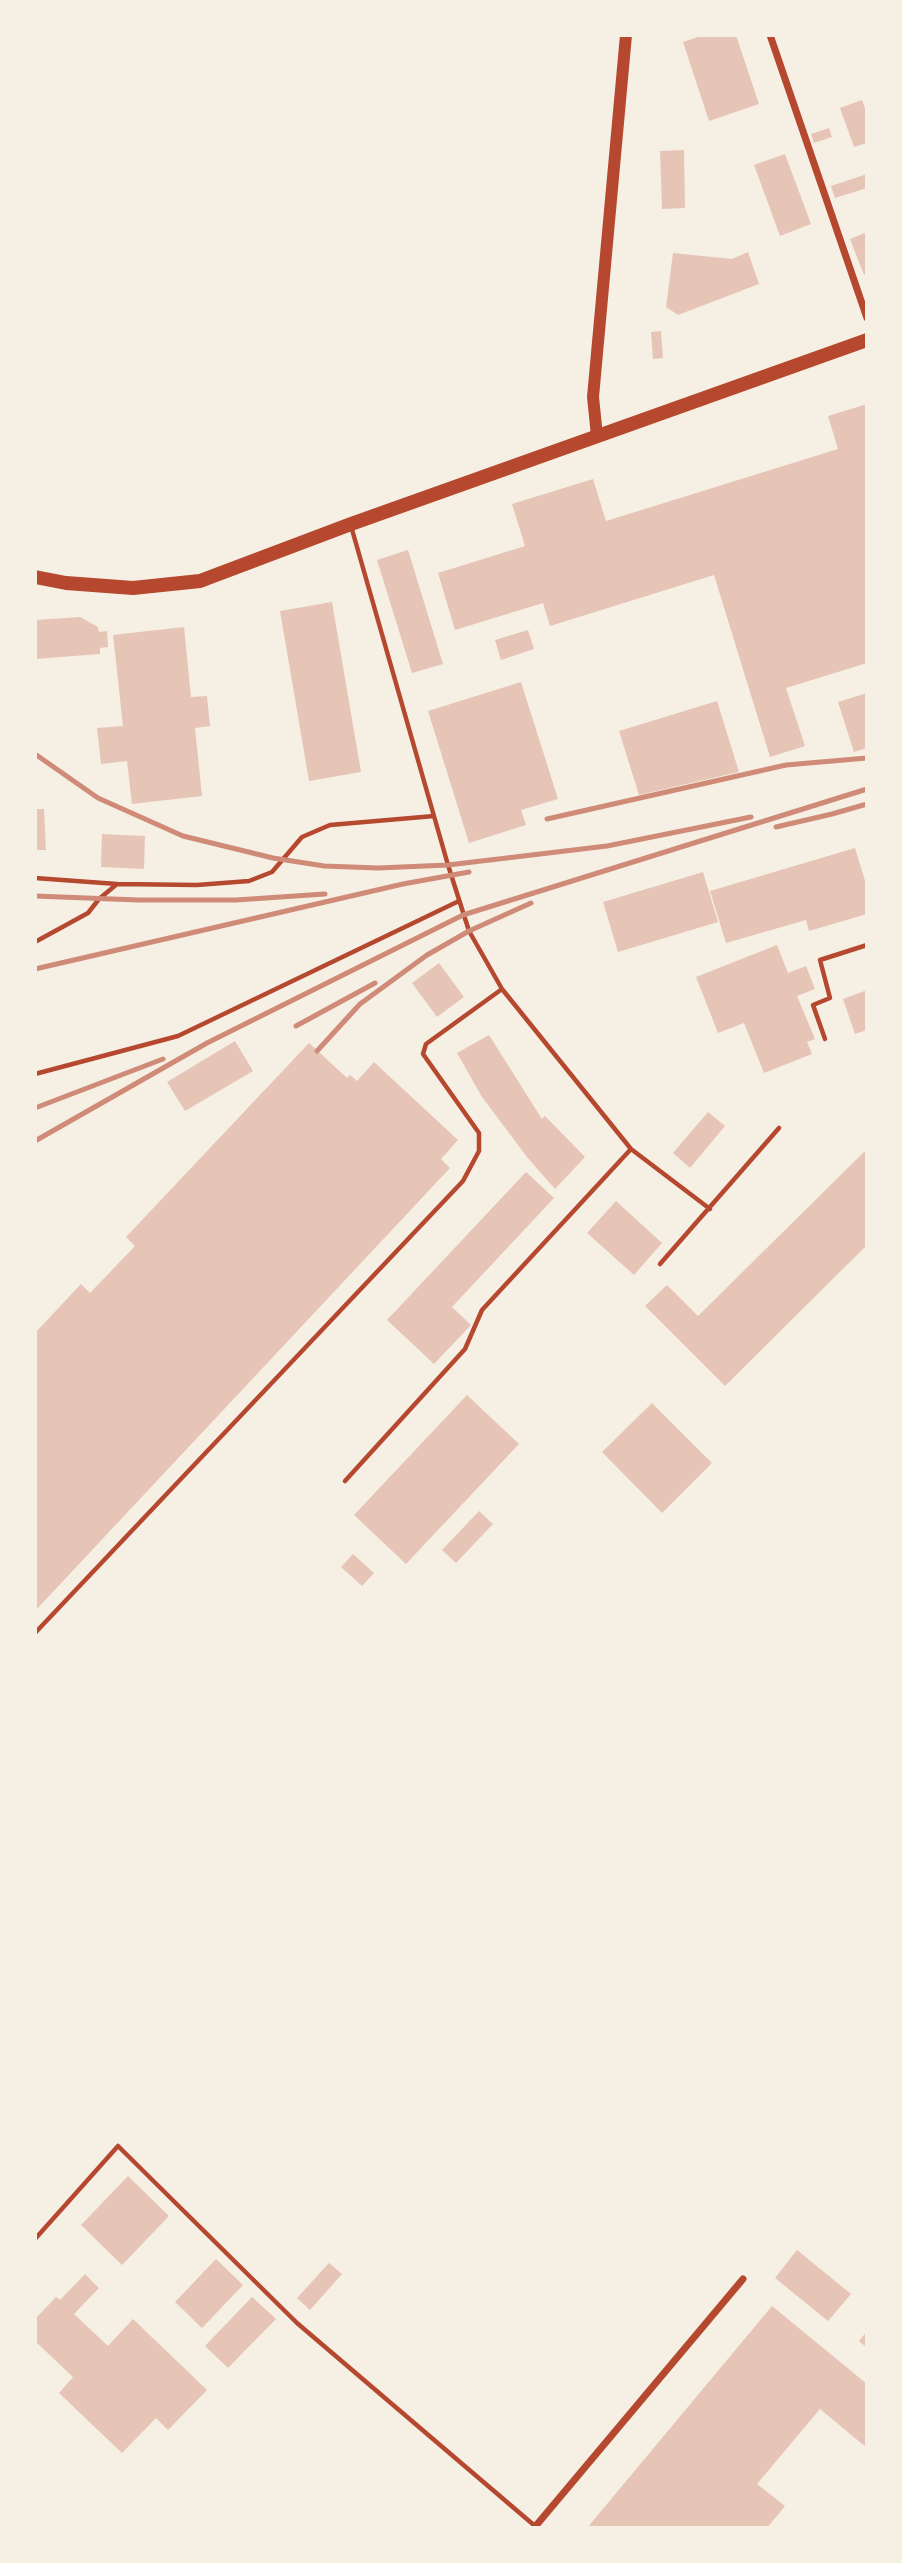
<!DOCTYPE html>
<html>
<head>
<meta charset="utf-8">
<style>
	body { margin:0 }
	#map { position:relative; width:902px; height:2563px; overflow:hidden; background:#f6efe4; font-family:Rubik,sans-serif }
	canvas { display:block }
	.frame { position:absolute; inset:0; border:37px solid #f6efe4; pointer-events:none }
</style>
</head>
<body>
<div id="map">
<canvas width="902" height="2563"></canvas>
<div class="frame"></div>
</div>
<script>
const g = document.querySelector('canvas').getContext('2d');
g.lineJoin = 'round';
function paint(path, color) {
  g.fillStyle = color;
  g.fill(path, 'evenodd');
}
function shape(rows) {
  const path = new Path2D();
  for (const r of rows) {
    path.moveTo(r[0], r[1]);
    for (let i = 2; i < r.length; i += 2) path.lineTo(r[i], r[i + 1]);
  }
  return path;
}
function strokePath(path, color, width, dash) {
  g.strokeStyle = color;
  g.lineWidth = width;
  g.lineCap = dash ? 'butt' : 'round';
  g.setLineDash(dash || []);
  g.stroke(path);
}
paint(shape([
	[704,35,736,35,759,104,709,121,683,42],
	[862,100,867,114,867,143,854,147,840,108],
	[829,128,832,137,814,143,811,134],
	[684,150,685,208,662,209,660,151],
	[785,154,811,224,780,236,754,165],
	[867,174,867,188,835,198,831,186],
	[865,233,867,274,864,275,850,239],
	[748,252,759,284,678,315,666,307,673,253,732,259],
	[661,331,663,358,653,359,651,332],
	[867,404,867,663,786,688,805,746,770,757,714,575,550,626,543,603,455,630,438,573,525,546,512,504,593,479,606,521,838,449,828,416],
	[408,550,443,664,412,673,377,560],
	[332,602,361,772,309,781,280,611],
	[80,617,98,627,99,632,107,631,108,647,100,648,100,654,35,659,35,620],
	[184,627,191,697,207,696,210,726,195,728,202,796,132,804,127,761,101,764,97,728,123,726,113,635],
	[528,630,534,649,501,660,495,640],
	[521,682,558,799,521,810,526,825,469,843,428,711],
	[867,693,867,748,854,752,838,702],
	[717,701,739,772,639,795,619,731],
	[35,809,44,809,46,850,35,850],
	[102,834,145,836,144,869,101,867],
	[855,848,867,887,867,914,809,931,806,920,726,943,710,891],
	[703,872,718,922,618,952,603,902],
	[777,945,788,973,806,966,815,989,797,996,815,1039,807,1042,812,1054,764,1073,744,1023,718,1033,696,977],
	[439,963,464,997,437,1017,412,983],
	[867,990,867,1030,855,1034,843,999],
	[489,1035,542,1119,545,1116,585,1157,555,1189,527,1157,482,1097,457,1053],
	[235,1041,253,1071,185,1111,167,1082],
	[309,1043,347,1078,350,1075,357,1081,374,1062,458,1140,441,1159,450,1168,35,1611,35,1333,81,1284,90,1293,135,1246,126,1237],
	[708,1112,725,1126,690,1168,673,1153],
	[867,1149,867,1245,725,1386,645,1306,667,1285,698,1316],
	[526,1172,554,1198,452,1307,471,1325,434,1364,387,1320],
	[616,1201,662,1243,634,1275,587,1233],
	[467,1395,519,1444,406,1564,354,1515],
	[652,1403,712,1463,662,1513,602,1452],
	[479,1511,493,1524,456,1563,442,1550],
	[353,1554,374,1573,362,1586,341,1567],
	[128,2176,169,2216,122,2265,81,2225],
	[797,2250,851,2294,828,2321,775,2278],
	[216,2259,243,2285,202,2328,175,2302],
	[329,2263,342,2274,310,2310,297,2298],
	[85,2274,99,2288,74,2314,108,2346,133,2319,207,2390,168,2430,156,2418,122,2453,59,2393,73,2377,35,2341,35,2319,56,2297,60,2300],
	[252,2297,276,2319,228,2368,205,2346],
	[772,2306,867,2384,867,2448,820,2409,757,2484,785,2506,767,2528,587,2528],
	[867,2331,867,2348,859,2341]
]), '#e6c5b7');
strokePath(shape([
	[351,526,448,865,469,931,502,989,631,1149,710,1209],
	[35,878,117,884],
	[35,942,88,913,99,899,117,884,197,885,249,881,272,872,302,837,330,825,434,816],
	[825,1039,813,1005,830,998,820,960,867,945],
	[35,1074,178,1036,459,901],
	[660,1264,779,1128],
	[345,1481,465,1349,482,1310,631,1149],
	[35,1633,463,1181,479,1151,479,1133,423,1054,426,1044,502,989],
	[35,2239,118,2146,297,2323,535,2526]
]), '#b5482f', 4.5);
strokePath(shape([
	[770,35,867,318],
	[534,2528,743,2279]
]), '#b5482f', 7);
strokePath(shape([
	[597,436,593,397,626,35]
]), '#b5482f', 12);
strokePath(shape([
	[35,577,66,583,133,588,200,581,351,524,867,340]
]), '#b5482f', 14);
strokePath(shape([
	[35,754,98,798,183,836,273,858,324,866,378,868,448,865,607,846,751,817],
	[547,819,786,765,867,758],
	[776,827,832,814,867,804],
	[35,896,138,900,236,900,325,894],
	[35,969,403,884,469,872],
	[296,1026,375,983],
	[317,1051,360,1004,427,955,469,931,531,903],
	[35,1108,163,1059],
	[35,1141,207,1043,463,915,867,789]
]), '#cf8b77', 5);
</script>
</body>
</html>
